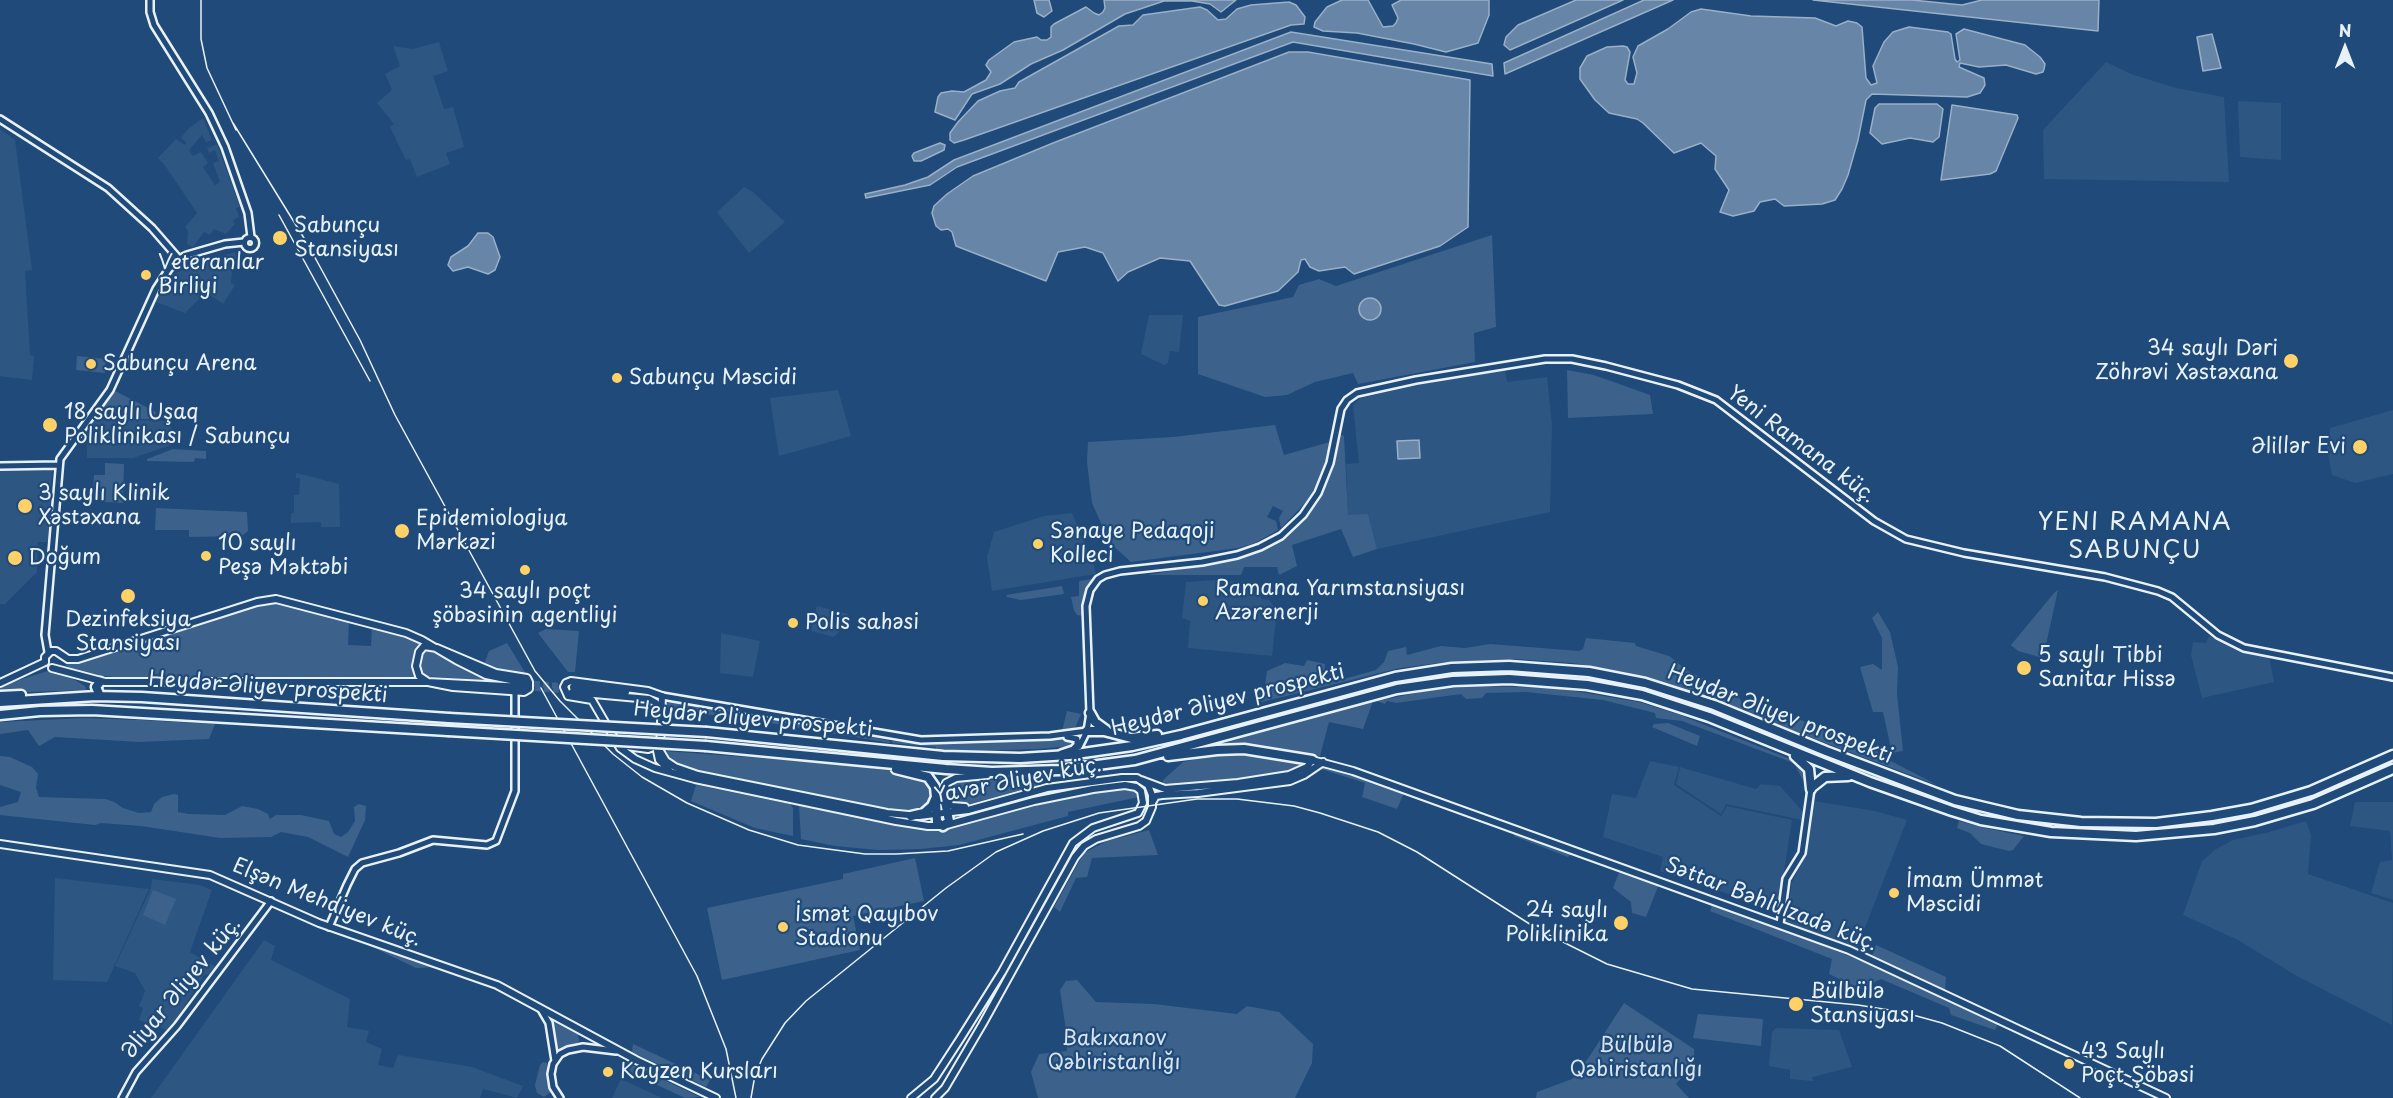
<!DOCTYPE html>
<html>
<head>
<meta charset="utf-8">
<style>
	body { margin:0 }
	#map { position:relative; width:2393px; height:1098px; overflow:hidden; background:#1f4a7a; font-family:"Playpen Sans",sans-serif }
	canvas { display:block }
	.north { position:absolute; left:2315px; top:18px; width:60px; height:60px; -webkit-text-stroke:4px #1f4a7a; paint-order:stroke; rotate:0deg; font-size:16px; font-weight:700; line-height:24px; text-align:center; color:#e8f1f8 }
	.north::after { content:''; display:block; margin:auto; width:21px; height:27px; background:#e8f1f8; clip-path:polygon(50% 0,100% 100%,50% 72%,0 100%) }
</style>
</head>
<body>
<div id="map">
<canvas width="2393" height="1098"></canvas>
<div class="north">N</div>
</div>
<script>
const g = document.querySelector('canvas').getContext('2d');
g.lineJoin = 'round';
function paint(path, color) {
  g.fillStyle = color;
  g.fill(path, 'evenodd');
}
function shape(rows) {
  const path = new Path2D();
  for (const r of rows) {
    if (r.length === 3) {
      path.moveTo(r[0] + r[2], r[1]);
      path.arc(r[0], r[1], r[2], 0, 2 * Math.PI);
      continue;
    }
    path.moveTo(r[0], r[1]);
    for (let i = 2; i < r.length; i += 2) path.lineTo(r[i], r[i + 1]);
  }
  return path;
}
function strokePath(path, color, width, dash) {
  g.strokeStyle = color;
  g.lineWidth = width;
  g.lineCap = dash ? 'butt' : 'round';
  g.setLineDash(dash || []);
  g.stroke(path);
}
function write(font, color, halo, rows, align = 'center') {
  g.font = font + ' "Playpen Sans",sans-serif';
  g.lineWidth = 4.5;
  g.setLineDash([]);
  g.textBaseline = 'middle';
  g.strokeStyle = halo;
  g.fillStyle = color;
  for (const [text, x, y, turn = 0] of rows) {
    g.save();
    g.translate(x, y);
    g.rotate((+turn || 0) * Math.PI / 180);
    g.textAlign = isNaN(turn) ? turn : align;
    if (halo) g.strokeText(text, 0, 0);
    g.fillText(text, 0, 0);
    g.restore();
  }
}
paint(shape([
	[439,42,448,71,433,76,444,109,453,107,464,147,446,153,450,164,417,177,410,159,406,160,390,127,394,124,377,103,392,90,385,74,400,66,393,46,412,49],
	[2106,62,2131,74,2176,88,2224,97,2229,182,2044,179,2043,130],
	[2238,101,2281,103,2281,160,2240,157],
	[203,118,212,140,206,142,202,135,189,150,193,156,201,152,208,163,203,167,215,185,220,182,213,163,219,161,215,150,209,153,207,148,217,144,240,207,236,208,239,217,233,220,235,224,226,234,214,229,210,235,204,232,193,247,187,244,188,231,185,227,197,213,164,164,158,158,176,139,185,145,186,142,181,138,188,129],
	[0,129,15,140,32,270,25,271,30,355,34,356,32,380,0,376],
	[744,187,753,192,785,222,749,253,717,212],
	[235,252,239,270,232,270,231,283,235,285,223,304,206,292,185,313,156,302,162,288,172,275,193,265],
	[1149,315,1183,315,1179,352,1170,351,1168,363,1164,365,1141,354],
	[1505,369,1507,382,1547,377,1552,425,1550,512,1377,549,1368,515,1348,516,1346,464,1359,463,1353,406,1360,398,1442,380],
	[838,390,851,436,779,456,770,398],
	[2393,410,2393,474,2355,483,2332,475,2326,442,2329,441,2330,428],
	[117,413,117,419,165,421,172,429,171,445,133,458,87,458,87,441,80,437,97,414],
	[52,469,49,542,38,542,37,572,5,604,0,604,0,471],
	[296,473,339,484,340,527,321,527,321,522,291,523,291,513,294,513,294,495,299,495,300,478,296,478],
	[1072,513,1094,565,1096,574,992,591,987,557,994,532,1044,516],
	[1215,580,1255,583,1260,587,1261,599,1269,600,1277,610,1272,656,1188,648,1190,621,1182,618,1186,582],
	[817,606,848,614,846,624,834,637,811,631],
	[721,633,760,641,753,677,720,673],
	[2209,636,2246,652,2269,656,2274,682,2202,698,2191,655,2193,642,2206,643],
	[1650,761,1679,767,1674,785,1721,816,1727,806,1792,820,1778,911,1660,871,1663,857,1603,837,1612,794,1636,798],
	[1680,767,1756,789,1761,784,1780,786,1803,812,1802,820,1726,804,1721,814,1676,784],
	[1813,801,1875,811,1907,820,1857,948,1786,922,1792,882,1805,856],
	[2355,802,2393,802,2393,900,2371,893,2380,862,2392,860,2390,831,2350,826],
	[2306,821,2311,835,2308,874,2393,903,2392,1025,2295,975,2238,940,2183,915,2202,861,2216,849,2233,840,2269,832],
	[55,878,149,889,107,982,53,980],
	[152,879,200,885,212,890,190,952,218,968,213,974,204,975,169,1031,139,1020,143,1008,139,1006,145,991,135,973,115,966,151,888],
	[264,940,275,946,271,960,350,999,347,1027,369,1031,366,1042,382,1049,378,1065,393,1068,398,1055,472,1067,523,1086,517,1098,483,1089,480,1098,151,1098],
	[1776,1028,1839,1030,1852,1067,1812,1077,1813,1081,1790,1079,1790,1070,1769,1066,1772,1032],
	[621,1079,662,1098,612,1098]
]), '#2e5683');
paint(shape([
	[1492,235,1496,327,1474,333,1475,362,1358,384,1353,373,1315,382,1287,395,1265,397,1198,374,1198,317,1293,297,1299,285,1319,279,1336,286],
	[77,356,106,359,105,373,76,370],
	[1567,370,1594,375,1650,395,1653,414,1568,418],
	[115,391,156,412,154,419,117,419,117,413,97,414],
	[1275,425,1284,455,1330,442,1326,460,1316,486,1305,503,1281,528,1279,518,1283,511,1273,506,1267,517,1276,521,1278,530,1255,543,1238,548,1131,562,1110,543,1092,503,1087,462,1088,442,1173,437],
	[1339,434,1344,436,1348,515,1368,514,1377,549,1353,557,1341,529,1292,545,1297,566,1279,575,1277,567,1244,567,1241,575,1147,575,1229,561,1262,548,1287,534,1307,513,1320,493,1331,468],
	[173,449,206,451,206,459,195,458,194,462,147,461,147,459],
	[105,463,124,464,123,503,104,502,105,491,93,491,94,475,105,475],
	[156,508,247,512,248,531,242,536,189,537,189,530,155,530],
	[1092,579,1083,600,1083,616,1077,615,1074,610,1071,597,1079,596,1079,581],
	[1062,586,1064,594,1021,600,1007,597,1006,595],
	[2058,590,2043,658,2018,651,2011,645,2054,593],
	[270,602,280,602,349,621,348,645,371,646,372,627,420,643,413,657,416,677,122,678,80,673,65,665],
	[1878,612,1890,632,1898,667,1897,694,1903,751,1892,753,1883,712,1873,712,1860,667,1873,664,1882,670,1882,638,1872,618],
	[546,629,579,631,575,672,568,672,538,633],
	[1586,638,1635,643,1636,646,1669,656,1688,671,1738,695,1743,705,1751,707,1759,704,1766,706,1875,750,1887,759,1937,785,1672,685,1623,672,1573,663,1515,659,1446,662,1400,668,1258,703,1259,693,1264,692,1267,671,1285,663,1304,666,1307,660,1325,664,1324,680,1344,679,1376,670,1384,662,1388,651,1406,647,1407,655,1441,646,1465,648,1490,644,1579,651,1583,649],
	[507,643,526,674,502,671,484,664,489,651],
	[427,649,433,650,467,669,494,681,424,676,420,670,420,658],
	[48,671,63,673,85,686,86,690,0,693,0,686],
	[1478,686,1556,688,1639,702,1680,715,1800,763,1805,769,1808,785,1805,784,1795,765,1791,762,1682,721,1656,718,1655,713,1603,700,1526,692,1486,693,1482,698,1466,699,1461,694,1396,703,1387,701,1385,704,1377,701,1431,690],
	[679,700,842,731,890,741,890,743,764,722,667,709,667,703],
	[1373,701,1363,729,1329,722,1320,756,1245,744,1222,744,1221,742],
	[1067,711,1081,714,1075,728,1062,731],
	[85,718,140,720,215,724,209,739,139,742,55,737,39,746,28,730,0,734,0,722],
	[1668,723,1700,736,1697,746,1652,727,1654,724],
	[1066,738,1073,740,1074,744,1070,746,1037,749,978,751,936,750,936,747,892,743,892,741,934,744],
	[664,751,842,764,920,775,930,782,935,798,925,810,907,813,891,810,690,770,677,765],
	[1218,754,1255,754,1304,762,1299,769,1279,775,1197,785,1168,786,1163,783,1163,780,1183,762],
	[0,756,10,757,32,767,38,774,36,788,39,797,106,799,114,802,123,808,139,813,151,812,154,804,162,797,174,794,178,795,178,812,188,814,225,815,242,806,258,809,268,814,270,819,276,815,301,815,329,821,334,834,341,837,348,832,355,821,354,807,359,804,366,806,365,820,348,857,308,837,281,832,271,837,220,838,141,826,101,823,95,825,0,815,0,807,18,802,21,792,0,785],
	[1322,766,1354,774,1404,793,1397,809,1362,797,1365,783,1321,769],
	[961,779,1040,782,1039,785,970,804,952,803,947,797,947,788,951,783],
	[696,785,790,804,793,808,793,836,755,828,691,801],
	[1111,789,1133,789,1139,797,1068,812,1068,816,959,845,921,849,878,850,835,846,801,839,799,806,926,830,940,831,1058,799],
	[1959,821,1985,828,2024,836,2013,850,2009,851,1981,844,1970,833,1957,828],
	[1149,830,1158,855,1092,858,1087,877,1076,878,1060,912,1054,907,1084,853,1107,841],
	[1515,831,1572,853,1568,857,1514,836],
	[915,858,924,901,853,916,860,950,722,980,707,908,843,879,843,874],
	[1620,870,1659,884,1646,917,1632,913,1631,902,1613,888],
	[153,890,176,899,165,925,143,915],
	[1713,902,1899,976,1998,1024,1995,1030,1951,1015,1949,1008,1881,979,1860,989,1829,974,1832,959,1710,911],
	[362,942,439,967,416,968],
	[1876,945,1946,977,1945,990,1872,956],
	[1077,980,1096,1002,1154,1004,1237,1014,1247,1006,1279,1012,1313,1044,1312,1063,1295,1098,1038,1098,1031,1072,1039,1054,1067,1051,1067,1037,1060,990,1066,981],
	[1624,1003,1694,1049,1695,1077,1685,1073,1676,1084,1689,1098,1536,1098,1537,1092,1572,1079,1589,1057],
	[1698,1014,1763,1019,1761,1046,1693,1038],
	[552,1020,578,1034,579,1042,564,1047,556,1054],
	[633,1044,710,1080,706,1087,632,1052],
	[543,1062,547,1063,547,1080,551,1092,544,1097,537,1093,535,1085,540,1065],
	[626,1062,700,1097,685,1098,627,1071,625,1066]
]), '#3c628c');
const water = shape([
	[1034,0,1049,0,1052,11,1044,17,1037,13,1034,0],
	[1104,0,1236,0,1221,12,1210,4,1192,1,1164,1,1125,14,1063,50,1031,64,1000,84,972,94,955,120,935,112,938,97,941,93,952,91,964,92,986,80,991,72,986,65,989,60,1014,42,1037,37,1041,40,1047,40,1051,37,1051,27,1054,24,1086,7,1094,13,1099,15,1103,12,1105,8,1104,0],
	[1342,0,1368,0,1383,27,1393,26,1396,23,1398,18,1392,5,1401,0,1489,0,1489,15,1478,43,1446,52,1414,44,1357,33,1323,31,1314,27,1315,22,1327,7,1342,0],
	[1576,0,1623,0,1510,50,1504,45,1506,37,1518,25,1576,0],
	[1644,0,1673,0,1505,74,1504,63,1644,0],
	[1813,0,1912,0,1962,5,1982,0,2099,0,2098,31,1813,0],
	[1289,2,1296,5,1305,17,1304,24,1291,25,964,140,954,143,950,140,950,133,958,122,978,101,1000,91,1015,88,1019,82,1119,26,1133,25,1143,15,1200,7,1207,10,1218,20,1226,19,1237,9,1251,5,1289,2],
	[1701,9,1751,16,1815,18,1836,26,1848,21,1857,23,1862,27,1866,78,1871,85,1877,83,1873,66,1884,42,1893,32,1909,27,1948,32,1951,34,1955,59,1957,62,1960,60,1956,34,1964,29,2025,45,2040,57,2045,64,2044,69,2043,72,2036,74,2006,65,1979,67,1960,63,1959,67,1984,78,1985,85,1980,93,1967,97,1872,94,1866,100,1858,140,1848,175,1842,189,1835,200,1822,204,1784,206,1775,199,1760,202,1754,211,1733,216,1720,212,1729,190,1715,169,1716,156,1701,143,1674,153,1643,123,1637,119,1609,113,1595,100,1580,79,1580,68,1587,56,1607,47,1623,46,1627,47,1630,52,1625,80,1628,84,1634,84,1637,73,1633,57,1638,46,1668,29,1691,12,1701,9],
	[1291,32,1492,64,1493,76,1293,42,957,167,930,185,866,198,865,194,905,185,928,177,954,160,1291,32],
	[2212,34,2221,68,2203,71,2197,37,2212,34],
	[1289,52,1308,52,1470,80,1468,227,1440,246,1354,274,1345,267,1319,271,1310,267,1305,259,1301,260,1298,272,1278,291,1225,306,1219,305,1190,261,1160,258,1128,272,1118,281,1103,253,1085,247,1058,252,1046,281,956,246,952,232,948,229,941,230,936,226,932,213,934,206,947,194,973,176,1053,143,1289,52],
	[1879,104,1937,104,1943,109,1939,137,1933,142,1910,138,1882,144,1870,133,1875,108,1879,104],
	[1952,105,2017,115,2018,118,1996,171,1990,174,1941,180,1952,105],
	[940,143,945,145,944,150,921,161,914,161,912,156,914,153,940,143],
	[478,233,488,233,493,237,500,257,495,270,488,274,468,267,453,271,448,265,451,257,468,246,478,233],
	[1370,309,11],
	[1419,440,1420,458,1398,459,1397,441,1419,440]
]);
paint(water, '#6685a7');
strokePath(water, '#9ab0c7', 1.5);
strokePath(shape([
	[525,683,573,687],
	[526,687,569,691]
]), '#3d638d', 6, [6, 3]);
const tertiary = shape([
	[150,0,150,12,154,25,209,113,225,147,248,213,251,237],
	[0,119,108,188,152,228,179,259],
	[250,243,5.5],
	[0,466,58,465],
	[48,652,45,635,60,459,110,390,156,289,169,269,179,259,187,255,225,244,244,242],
	[662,696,921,740,1050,736,1087,731],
	[1067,737,1077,739,1077,745,1074,748],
	[1061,753,1079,747,1087,731,1090,713,1086,606,1090,590,1098,579,1105,575,1120,571,1202,562,1237,555,1260,547,1281,536,1303,515,1318,493,1330,463,1341,409,1347,400,1357,393,1416,380,1545,359,1572,359,1606,366,1678,385,1716,400,1874,521,1906,539,1964,553,2105,577,2158,591,2172,597,2218,635,2244,648,2393,677],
	[1780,924,1786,879,1802,853,1811,789],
	[329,927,347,885,355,869,362,863,399,853,433,840,487,845,496,841,515,791,515,691],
	[542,1011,549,1023,555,1061],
	[122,1098,136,1072,177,1026,271,901],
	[560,1098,553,1087,551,1074,553,1064,560,1054,568,1050,583,1047,616,1051]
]);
const secondary = shape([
	[424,646,437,648,496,673,527,678,529,682,529,689,524,692,453,687,428,682,419,676,416,666,419,652,424,646],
	[45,662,45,657,51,651,56,651,68,659,78,659,257,602,276,599,406,633,422,640,456,660,486,675,525,683],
	[52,668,105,682,428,682,525,687],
	[0,683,45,662],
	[573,687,626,692],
	[572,692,649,699,656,703,658,712],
	[662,696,648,691,571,681,566,683,564,687,568,696,592,700,620,748,635,759,655,768,695,779,896,821,928,826,943,826,1034,801,1093,789,1125,785,1136,787,1141,791,1143,803,1138,813,1093,828,1073,843,1002,972,960,1039,934,1079,911,1098],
	[662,696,660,751,666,761,675,767,698,775,887,813,919,816,968,810,1047,788,1122,778,1137,778,1148,785,1152,795,1152,807,1146,821,1139,826,1096,839,1084,846,1075,857,982,1025,945,1088,935,1098],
	[619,745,648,749,658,745],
	[656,746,659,760,669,770],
	[1141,780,1165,789,1238,783,1289,775,1307,767,1312,760,1353,771,1849,950,2166,1098],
	[1153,801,1156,796,1162,795,1198,793,1290,781,1304,775,1323,762],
	[965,807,952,806,947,802,944,793,946,783,956,778,987,775],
	[0,844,210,875,319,923,497,985,636,1060,716,1098]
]);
const motorway = shape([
	[100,682,96,687,100,696],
	[0,696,21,695],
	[0,702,96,696,142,697,449,718],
	[1090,713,1095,722,1106,730],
	[0,715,40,711,92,710,448,731],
	[1087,731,1104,731,1131,738,1157,735],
	[707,732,943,756,1020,758,1069,755,1132,746,1181,735,1395,677,1452,668,1509,666,1589,672,1645,683,1714,705,1826,751,1955,800,2018,815,2081,822,2156,823,2212,816,2251,809,2311,791,2393,755],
	[706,746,946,769,992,772,1060,770,1135,760,1397,689,1453,681,1509,679,1587,685,1642,695,1709,717,1870,782,1952,811,1981,820,2051,832,2136,836,2214,829,2255,821,2313,804,2393,769],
	[1168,756,1217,750,1244,749,1312,760],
	[1795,756,1809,769,1811,789],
	[896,769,928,777,935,787,936,797,932,806,924,813,911,816],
	[1811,788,1825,777,1848,776],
	[936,801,937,822,943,826,949,821,944,797]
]);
strokePath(tertiary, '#e8f1f8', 10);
strokePath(secondary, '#e8f1f8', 10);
strokePath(motorway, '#e8f1f8', 13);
strokePath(tertiary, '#1f4a7a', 5);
strokePath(secondary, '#1f4a7a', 6);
strokePath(motorway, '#1f4a7a', 8);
strokePath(shape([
	[201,0,201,39,207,68,236,130],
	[233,123,307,243,360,340,395,415,535,671,560,701,613,754,642,777,687,803,749,830,798,845,865,854,896,854,948,851,1023,834],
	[279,215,370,381],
	[541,688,697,976,726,1049,736,1098],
	[751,1098,755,1075,762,1059,785,1023,806,1001,946,888,996,852,1043,831,1099,813,1197,799,1237,799,1294,806,1320,813,1378,832,1417,852,1539,930,1607,964,1692,989,1858,1005,1902,1012,1942,1023,2000,1046,2080,1098]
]), '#e8f1f8', 1.5);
const motorwayBridge = shape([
	[449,718,707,732],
	[448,731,706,746]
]);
strokePath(motorwayBridge, '#e8f1f8', 13, []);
strokePath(motorwayBridge, '#1f4a7a', 8);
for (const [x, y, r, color] of [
	[280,238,8,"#ffd166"],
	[146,275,6,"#ffd166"],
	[2291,361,8,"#ffd166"],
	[91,364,6,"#ffd166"],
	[617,378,6,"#ffd166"],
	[50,425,8,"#ffd166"],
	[2360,447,8,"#ffd166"],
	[25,506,8,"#ffd166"],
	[402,531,8,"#ffd166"],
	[1038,544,6,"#ffd166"],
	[206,556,6,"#ffd166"],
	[15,558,8,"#ffd166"],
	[525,570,6,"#ffd166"],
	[128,596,8,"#ffd166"],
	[1203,601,6,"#ffd166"],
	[793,623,6,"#ffd166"],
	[2024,668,8,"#ffd166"],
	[1894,893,6,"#ffd166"],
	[1621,923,8,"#ffd166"],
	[783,927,6,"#ffd166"],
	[1796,1004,8,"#ffd166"],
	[2069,1064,6,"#ffd166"],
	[608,1072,6,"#ffd166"]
]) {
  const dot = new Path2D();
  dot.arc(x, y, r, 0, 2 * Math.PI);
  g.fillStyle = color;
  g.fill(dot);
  strokePath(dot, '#1f4a7a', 2);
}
write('21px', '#e8f1f8', '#1f4a7a', [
	["Sabunçu",294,226],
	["Stansiyası",294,250],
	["Veteranlar",158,263],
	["Birliyi",158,287],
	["34 saylı Dəri",2278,349,"right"],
	["Zöhrəvi Xəstəxana",2278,373,"right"],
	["Sabunçu Arena",103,364],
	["Sabunçu Məscidi",629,378],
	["18 saylı Uşaq",64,413],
	["Poliklinikası / Sabunçu",64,437],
	["Əlillər Evi",2346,447,"right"],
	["3 saylı Klinik",38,494],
	["Xəstəxana",38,518],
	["Epidemiologiya",416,519],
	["Mərkəzi",416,543],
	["Sənaye Pedaqoji",1050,532],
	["Kolleci",1050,556],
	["10 saylı",218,544],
	["Peşə Məktəbi",218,568],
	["Doğum",28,558],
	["Ramana Yarımstansiyası",1215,589],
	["Azərenerji",1215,613],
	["34 saylı poçt",525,592,"center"],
	["şöbəsinin agentliyi",525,616,"center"],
	["Dezinfeksiya",128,620,"center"],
	["Stansiyası",128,644,"center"],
	["Polis sahəsi",805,623],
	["5 saylı Tibbi",2038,656],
	["Sanitar Hissə",2038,680],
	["İmam Ümmət",1906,881],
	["Məscidi",1906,905],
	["24 saylı",1608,911,"right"],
	["Poliklinika",1608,935,"right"],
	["İsmət Qayıbov",795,915],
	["Stadionu",795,939],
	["Bülbülə",1810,992],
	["Stansiyası",1810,1016],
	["43 Saylı",2081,1052],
	["Poçt Şöbəsi",2081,1076],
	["Kayzen Kursları",620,1072]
], 'left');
write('21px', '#e8f1f8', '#1f4a7a', [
	["Yeni Ramana küç.",1801,445,37],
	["Heydər Əliyev prospekti",268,688,4],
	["Heydər Əliyev prospekti",1228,701,-14],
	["Heydər Əliyev prospekti",1780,715,21],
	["Heydər Əliyev prospekti",753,720,5],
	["Yavər Əliyev küç.",1018,781,-11],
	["Elşən Mehdiyev küç.",327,903,22],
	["Səttar Bəhlulzadə küç.",1771,905,21],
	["Əliyar Əliyev küç.",182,988,-51]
]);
write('21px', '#d7e3ed', '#1f4a7a', [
	["Bakıxanov",1114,1039],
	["Qəbiristanlığı",1114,1063],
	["Bülbülə",1636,1046],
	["Qəbiristanlığı",1636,1070]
]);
g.letterSpacing = '1.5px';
write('24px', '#e8f1f8', '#1f4a7a', [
	["YENI RAMANA",2135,523],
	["SABUNÇU",2135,551]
]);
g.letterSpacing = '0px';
</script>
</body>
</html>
